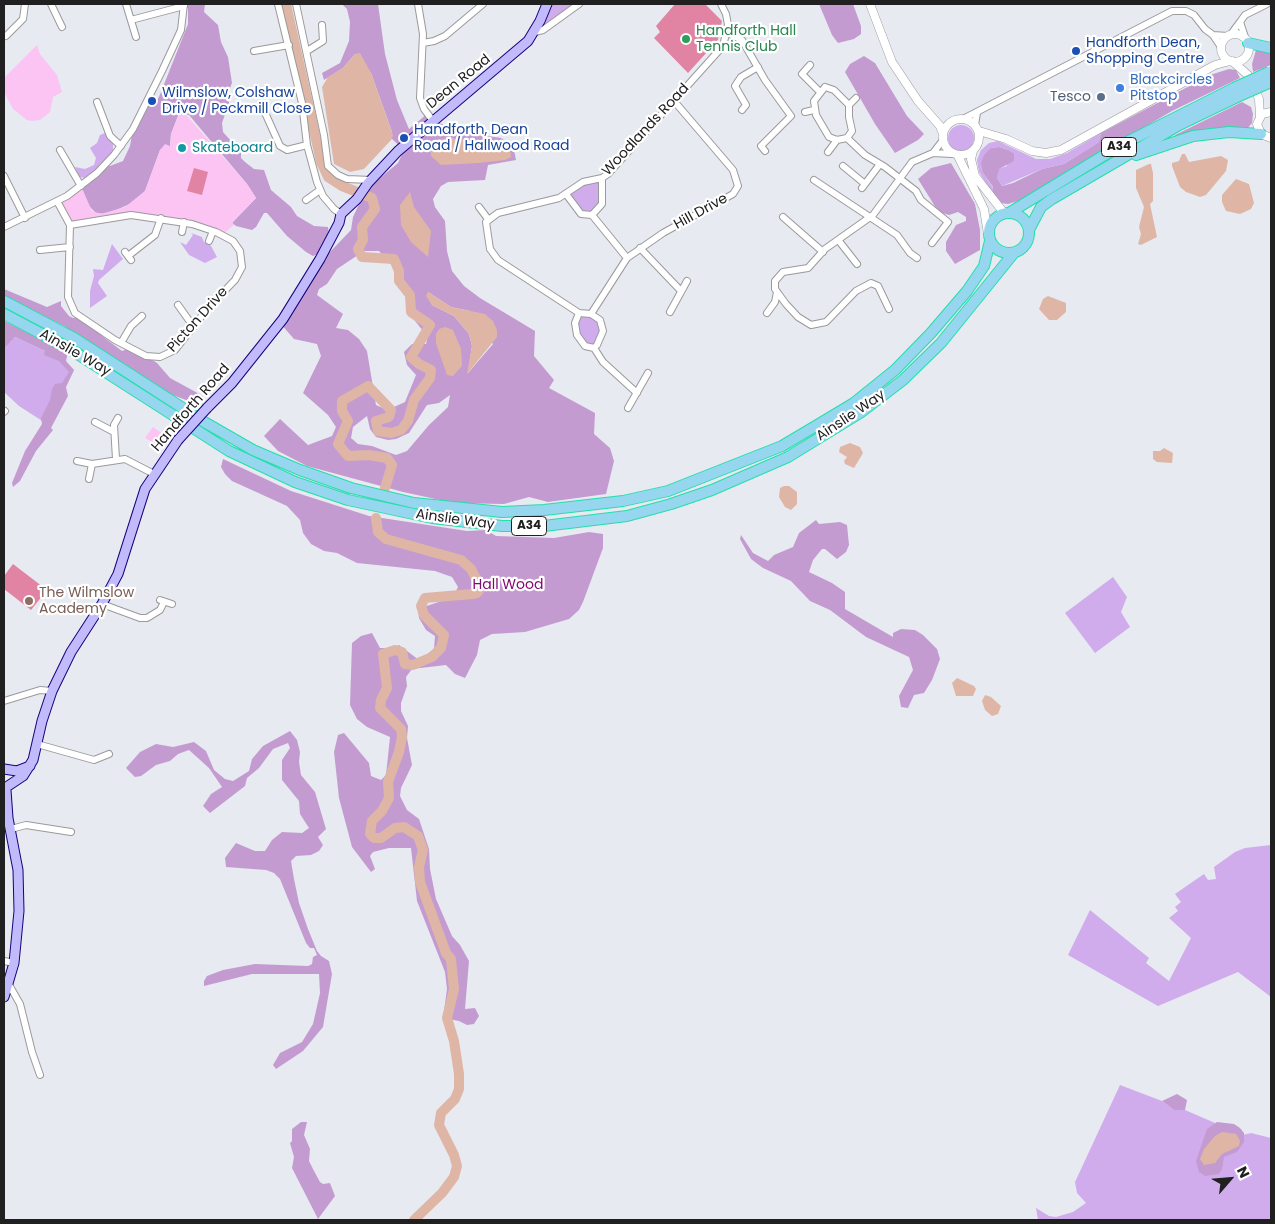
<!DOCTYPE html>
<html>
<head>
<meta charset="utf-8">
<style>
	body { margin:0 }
	#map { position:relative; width:1275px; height:1224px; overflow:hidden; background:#e7eaf1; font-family:Poppins,sans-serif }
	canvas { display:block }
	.frame { position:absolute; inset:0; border:5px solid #202020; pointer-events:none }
	.north { position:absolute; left:1205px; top:1154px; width:50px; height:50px; -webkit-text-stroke:4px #fff; paint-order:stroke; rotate:63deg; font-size:14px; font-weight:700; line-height:20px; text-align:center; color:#202020 }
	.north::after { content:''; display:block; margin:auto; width:18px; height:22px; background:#202020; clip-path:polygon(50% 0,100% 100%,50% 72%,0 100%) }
</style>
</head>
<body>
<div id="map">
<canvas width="1275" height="1224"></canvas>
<div class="frame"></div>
<div class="north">N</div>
</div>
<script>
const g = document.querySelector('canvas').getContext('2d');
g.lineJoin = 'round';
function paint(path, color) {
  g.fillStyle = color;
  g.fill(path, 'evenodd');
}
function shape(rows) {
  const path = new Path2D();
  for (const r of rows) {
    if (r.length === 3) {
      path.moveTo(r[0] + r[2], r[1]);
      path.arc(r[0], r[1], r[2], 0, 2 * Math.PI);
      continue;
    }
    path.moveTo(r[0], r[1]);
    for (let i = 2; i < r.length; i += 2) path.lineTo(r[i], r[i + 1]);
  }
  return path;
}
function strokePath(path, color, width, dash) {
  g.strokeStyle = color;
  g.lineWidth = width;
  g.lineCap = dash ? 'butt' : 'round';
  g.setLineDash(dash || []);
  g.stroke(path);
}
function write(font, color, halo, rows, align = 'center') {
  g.font = font + ' Poppins,sans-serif';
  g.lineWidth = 4.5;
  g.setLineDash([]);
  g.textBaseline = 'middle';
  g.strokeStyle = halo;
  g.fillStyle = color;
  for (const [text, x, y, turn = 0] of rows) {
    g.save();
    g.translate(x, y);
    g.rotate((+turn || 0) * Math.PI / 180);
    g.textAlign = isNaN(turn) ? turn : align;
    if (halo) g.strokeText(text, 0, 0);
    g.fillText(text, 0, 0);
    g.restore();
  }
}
paint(shape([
	[547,4,579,4,535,32],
	[961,138,13],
	[105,133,113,143,113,151,91,175,85,178,79,177,75,167,85,169,94,165,96,158,90,148,97,143,100,135],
	[1101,133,1099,142,1064,164,1042,169,1002,186,997,178,998,169,1007,166,1008,150,999,147,991,148,983,173,993,188,993,195,979,172,977,160,981,150,989,143,998,141,1036,159,1050,159,1067,153],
	[602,178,602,204,586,215,566,194,577,186],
	[191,233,202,237,204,242,211,246,217,257,205,263,189,255,180,242,186,245,193,235],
	[112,244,123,259,99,280,98,283,107,296,90,308,90,291,94,276,93,269,103,270],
	[579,313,591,314,603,327,597,345,585,346,575,323],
	[15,337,45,351,74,370,47,424,19,406,4,392,4,349],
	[1113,577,1127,597,1121,612,1130,627,1095,653,1065,613],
	[1271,845,1271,997,1238,972,1158,1006,1068,955,1090,910,1149,958,1146,963,1169,981,1191,938,1169,918,1178,911,1175,907,1181,902,1175,894,1204,874,1208,880,1216,879,1214,867,1235,852,1245,848],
	[1120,1085,1162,1101,1174,1110,1185,1110,1243,1135,1251,1133,1271,1138,1271,1220,1038,1220,1036,1208,1049,1216,1056,1217,1073,1212,1086,1203,1077,1193,1075,1182]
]), '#d0acec');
paint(shape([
	[188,4,205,4,204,12,218,25,221,42,228,57,232,83,228,93,229,103,222,123,223,132,232,142,241,147,241,158,245,162,254,169,264,170,271,190,291,207,297,216,314,226,328,227,329,233,318,254,313,256,306,252,287,236,267,213,264,213,256,227,252,230,236,226,232,223,256,198,247,184,189,115,179,113,171,134,170,146,160,150,145,191,132,203,107,214,96,213,88,205,81,186,105,165,110,166,123,161,130,146,133,129,148,100,155,103,159,97,188,24],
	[342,4,378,4,385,54,397,100,409,129,427,114,433,121,470,133,501,138,510,144,514,150,516,160,488,165,485,180,448,182,441,186,433,199,435,207,445,221,447,251,452,271,464,286,480,298,535,331,534,356,554,380,549,388,595,413,594,434,610,448,614,461,606,494,548,502,529,497,504,504,454,503,403,492,307,466,278,451,264,436,280,419,308,445,332,436,336,427,328,415,303,393,321,356,317,344,294,339,280,323,322,256,329,253,351,230,353,217,360,202,375,182,398,163,404,150,392,139,392,132,371,73,355,54,343,68,324,80,322,73,340,63,349,41,350,22,347,9],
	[364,251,379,251,388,262,395,266,404,279,408,312,423,331,427,340,426,344,412,344,404,352,407,365,416,375,405,402,394,407,383,408,376,405,367,351,359,339,348,330,336,328,343,314,317,295,319,289,327,284,337,269],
	[428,292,451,307,470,311,493,344,468,373,472,346,469,334,454,316,432,305],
	[450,395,448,407,429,425,407,451,396,455,372,446,358,444,351,438,353,427,367,416,370,429,376,437,388,440,396,439,409,433,427,405,439,403],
	[819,4,853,4,861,26,861,34,854,39,838,43,832,35],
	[1256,50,1271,53,1271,65,1253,72,1252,64],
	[864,56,875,63,907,116,924,134,918,140,895,153,875,124,845,72,850,64],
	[1229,69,1236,70,1240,78,1172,111,1018,201,1008,204,1000,203,993,195,993,187,983,173,981,163,984,155,991,148,999,147,1008,150,1014,154,1014,161,999,169,997,178,1002,186,1013,183,1042,169,1064,164,1099,142,1101,133,1210,75],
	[1242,102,1251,107,1253,114,1252,123,1247,129,1215,128,1173,136],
	[951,163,975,204,980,230,980,250,955,264,946,251,946,242,956,225,966,221,966,217,958,212,949,215,942,213,936,208,918,179,931,168],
	[4,289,47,307,61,301,61,306,69,316,73,318,79,317,98,329,102,336,122,351,130,348,146,356,157,363,170,378,203,396,202,401,194,403,170,394,64,326,4,296],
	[4,321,68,352,66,361,74,370,66,387,68,396,51,428,53,430,36,451,20,481,13,487,12,483,25,451,42,424,41,418,50,400,52,389,55,384,62,383,69,372,59,361,44,355,45,351,15,337,4,349],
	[223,459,291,491,369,516,467,531,486,530,496,536,554,538,589,532,603,534,603,548,583,602,579,610,569,619,525,632,492,634,480,640,477,655,465,678,455,674,446,665,412,669,406,677,407,686,401,703,401,711,408,726,407,738,412,765,401,788,400,796,407,810,419,819,429,849,430,869,436,899,452,936,460,945,469,961,465,1009,475,1008,479,1016,474,1024,467,1025,459,1021,443,1018,447,989,445,972,417,901,411,848,389,848,373,852,370,856,375,869,371,872,352,847,339,798,334,752,338,735,344,733,369,763,371,776,381,780,386,775,390,737,367,727,357,719,350,705,352,643,361,636,372,633,380,648,393,648,399,645,419,660,434,649,435,636,426,630,419,618,418,609,453,597,458,587,452,577,435,571,357,563,337,553,324,551,311,544,303,533,300,520,287,506,232,481,225,474,221,467],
	[816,520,819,524,840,522,847,525,849,545,846,552,837,559,825,549,822,549,813,560,809,572,832,583,845,592,845,609,893,637,893,633,901,629,915,630,923,635,937,649,940,659,932,680,924,693,914,695,908,708,901,707,899,696,913,670,909,657,866,637,830,610,810,601,791,581,763,568,751,559,740,539,741,535,753,553,768,561,774,555,793,547,799,533],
	[290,731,297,740,300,752,299,762,301,775,315,792,326,829,318,837,323,845,319,851,311,855,296,856,291,861,294,879,299,903,308,929,317,951,321,956,329,961,332,974,323,1027,303,1051,276,1069,273,1065,280,1053,302,1042,313,1024,320,993,319,974,252,974,204,986,204,981,207,976,223,970,255,964,308,966,312,964,313,957,317,955,314,948,310,948,306,943,280,879,274,873,266,870,226,867,225,858,236,843,255,851,265,851,272,840,282,832,302,833,309,828,300,814,299,801,282,780,282,760,290,748,288,743,273,749,259,768,247,778,245,786,210,813,203,806,211,794,222,787,209,768,189,750,178,754,170,761,156,765,141,776,135,777,126,768,140,752,156,744,173,747,194,742,206,751,214,770,225,779,233,781,249,771,252,759,263,746],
	[1177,1094,1187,1100,1185,1110,1174,1110,1162,1101],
	[301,1122,307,1122,304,1135,310,1149,309,1161,313,1169,320,1182,323,1184,330,1183,335,1196,318,1219,292,1168,294,1157,290,1143,292,1141,292,1129],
	[1217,1122,1234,1124,1240,1128,1244,1133,1244,1142,1237,1152,1224,1157,1222,1169,1219,1174,1205,1176,1199,1172,1196,1161,1207,1129]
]), '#c49bd1');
paint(shape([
	[37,45,40,54,57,75,62,92,53,97,50,112,40,120,32,121,27,120,13,109,4,92,4,78],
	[181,109,247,184,256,198,232,222,234,225,222,235,142,215,70,225,57,201,81,186,92,211,101,214,125,207,145,191,160,150,165,144,170,146,171,134],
	[153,427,170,439,162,448,145,438]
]), '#fbc4f3');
paint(shape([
	[675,4,705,4,722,21,718,40,688,73,654,38,660,32,656,26],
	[194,168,208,172,202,195,187,191],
	[13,564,47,590,31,610,4,589,4,576]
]), '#e183a2');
paint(shape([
	[360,53,371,73,393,135,392,139,364,169,350,172,334,164,322,87,328,77,343,68,355,54],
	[448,138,491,143,504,141,510,149,511,157,505,160,478,163,441,165,431,156,430,146,435,140],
	[1182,154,1185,154,1189,162,1221,156,1228,160,1226,171,1206,195,1200,197,1186,192,1180,187,1172,166,1172,163,1179,161],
	[1149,164,1151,164,1153,173,1153,201,1150,204,1157,237,1141,245,1138,244,1141,234,1139,227,1144,207,1136,188,1136,170],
	[1236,179,1249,184,1254,203,1251,209,1240,214,1226,211,1222,202,1222,195],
	[410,192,414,207,431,231,428,257,411,242,401,225,400,205],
	[428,292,451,307,485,314,493,321,497,330,497,337,467,374,472,346,469,334,454,316,432,305,426,296],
	[1048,296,1066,303,1066,312,1057,320,1049,320,1039,309,1043,299],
	[445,327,453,330,461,349,462,366,453,376,447,375,436,343,436,334,439,329],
	[850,443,860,447,863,453,854,468,845,464,844,461,847,457,839,452,840,447],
	[1164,448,1173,453,1172,463,1157,462,1153,459,1153,451,1160,451],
	[784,486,789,486,797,492,797,504,791,510,785,507,779,497,780,488],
	[957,678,974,686,976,689,973,696,956,696,952,683],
	[985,695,991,697,1001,706,998,714,992,716,985,710,982,701],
	[1222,1132,1236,1134,1240,1141,1239,1146,1222,1154,1215,1163,1204,1165,1200,1159,1204,1149,1215,1136]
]), '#dfb6a6');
strokePath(shape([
	[286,4,321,162,328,177,342,186,372,198,375,209,362,227,363,240,358,249,362,257,394,259,399,271,399,281,410,295,411,312,430,325,411,357,419,364,431,370,430,378,414,400,408,421,401,430,391,433,378,431,376,421,389,417,391,410,368,386,342,401,342,411,348,421,338,444,348,456,369,455,387,458,392,465,385,488],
	[376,518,378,532,386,539,461,560,471,569,481,588,477,593,472,594,425,598,421,606,424,615,444,635,441,648,432,657,413,665,405,664,402,652,395,650,383,654,387,688,381,700,380,708,401,729,402,737,399,752,388,782,389,798,382,811,372,821,370,834,374,838,381,838,395,828,404,827,418,836,423,850,419,867,420,882,446,953,451,959,454,989,447,1018,454,1041,459,1074,459,1089,455,1099,441,1113,439,1125,454,1155,457,1166,454,1177,442,1193,414,1220]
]), '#dfb6a6', 10);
const minor = shape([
	[51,4,62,27],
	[126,4,136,37],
	[278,4,302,103,307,145,317,182,323,196,334,209,341,214],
	[296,4,324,135,328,166,338,175,347,179,371,180],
	[418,4,423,34,420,98,424,109,433,121],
	[131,20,184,6],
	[1240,22,1245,15,1267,4],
	[535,32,543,30,579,4],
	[728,33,742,40,765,80,791,116,761,146,765,151],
	[1231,34,1240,22,1246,40],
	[1213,35,1228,36],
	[6,36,23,19,25,4],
	[423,43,434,41,445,36,483,4],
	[254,51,289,45],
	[307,51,323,41,322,25],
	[810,65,802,74,820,92],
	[825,87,834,90,849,105,849,117,852,131,847,138,837,140,829,137,816,115,814,101,825,87],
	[97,102,110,136,121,146],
	[849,105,856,98],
	[262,106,280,146,287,150,307,145],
	[742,110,746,105,735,86,741,77,758,67],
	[805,112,814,110],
	[963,119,1172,11,1186,11,1194,15,1205,29,1213,35,1221,47],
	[975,125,977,113],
	[847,138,865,155,885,167,916,191,921,200,948,222,932,243],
	[60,150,81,186],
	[828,152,837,140],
	[933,153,943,140],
	[843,166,865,184],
	[4,176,25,218],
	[814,180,897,235,910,253,917,258],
	[862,188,880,164],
	[566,194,581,214,592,215,602,204,602,178],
	[306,200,320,190],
	[57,201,70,225,68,297,75,313,115,340,146,356,160,357,175,350,208,308,235,280,242,267,240,251,233,241,216,232,192,224,131,215,70,225],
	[479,207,488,219],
	[592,215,627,258],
	[783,217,823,252],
	[4,227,67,196,97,173,114,155,133,129,162,71,181,30,184,4],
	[182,232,184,222],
	[209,241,213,231],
	[839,241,857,264],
	[640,248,681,291],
	[40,250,70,247],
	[125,252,131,260],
	[128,256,155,235,161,218],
	[178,305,193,326],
	[889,309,878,286,871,283,856,291,826,322,811,325,798,317,786,304,775,289,775,281,783,272,808,268,825,249,873,215,912,162,933,153,952,154],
	[670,312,687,281],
	[579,313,575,323,577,335,585,346,594,348,597,345,603,331,600,320,591,314,579,313,498,260,490,249,486,222,498,213,559,198,583,182,602,178,608,174,723,46,728,25,726,14,721,4],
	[767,313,775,302,777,292],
	[591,314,627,258,663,233,733,194,738,186,733,170,674,101],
	[121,343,131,326,142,316],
	[594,348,603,362,637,393],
	[628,408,648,373],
	[4,412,5,411],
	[95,422,114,432],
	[116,459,114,425,118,418],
	[77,461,92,464,125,459,154,474],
	[89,479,92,464],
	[160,600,172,604],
	[102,604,140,618,147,618,160,610,164,602],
	[4,701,40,690,52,691],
	[37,744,94,760,109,754],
	[11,829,26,825,71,832],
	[4,961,14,963],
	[8,983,20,1004,32,1052,40,1075]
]);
const tertiary = shape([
	[870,4,892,62,918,101,940,126,943,134],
	[1235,48,14],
	[1232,61,1248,75,1259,99,1260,117],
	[1271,112,1262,114,1257,124,1261,134,1271,138],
	[961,137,18],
	[979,131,1006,139,1032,151,1046,153,1061,150,1215,65,1230,61],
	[973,151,971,159,975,176,1004,213],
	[958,156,984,209,988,234]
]);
const secondary = shape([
	[207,408,232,383,283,319,320,259,339,223,341,214,357,199,368,183,398,151,528,41,540,21,547,4],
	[4,769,17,771,30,766],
	[8,786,23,776,33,760,42,721,52,691,71,652,102,604,118,574,145,489,178,440],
	[4,997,14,963,19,911,18,870,8,818,6,790]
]);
const trunk = shape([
	[1248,43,1271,48],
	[1136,155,1193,136,1229,132,1261,134],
	[1009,233,20],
	[1009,213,1121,145,1234,88],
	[1029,230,1041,207,1052,199,1179,125,1237,97],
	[4,301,74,338,206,423,253,450,300,470,351,488,414,503,502,512,544,510,623,501,668,491,782,446,819,424,854,403,895,370,931,333,967,291,984,266,990,241],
	[4,314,68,348,229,451,295,482,348,500,432,518,502,526,544,526,627,516,671,504,712,490,788,457,860,413,903,380,941,343,1013,254]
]);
strokePath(minor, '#9a9a9a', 8);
strokePath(tertiary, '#9a9a9a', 9);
strokePath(secondary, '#16027c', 11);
strokePath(trunk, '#23dfa9', 12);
strokePath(minor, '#fff', 6);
strokePath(tertiary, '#fff', 8);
strokePath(secondary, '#c1bbfb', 9);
strokePath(trunk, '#96d6ee', 10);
const secondaryBridge = shape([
	[178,440,207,408]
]);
const trunkBridge = shape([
	[1234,88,1269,72],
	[1237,97,1271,82]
]);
strokePath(secondaryBridge, '#16027c', 11, []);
strokePath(trunkBridge, '#23dfa9', 12, []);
strokePath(secondaryBridge, '#c1bbfb', 9);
strokePath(trunkBridge, '#96d6ee', 10);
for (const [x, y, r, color] of [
	[686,39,5,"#2e9e5b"],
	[1076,51,5,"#1a4fb4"],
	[1120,88,5,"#3f7fe0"],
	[1101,97,5,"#5c6f8a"],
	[152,101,5,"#1a4fb4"],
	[404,138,5,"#1a4fb4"],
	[182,148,5,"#0f9aa8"],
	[29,601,5,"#8d6e63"]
]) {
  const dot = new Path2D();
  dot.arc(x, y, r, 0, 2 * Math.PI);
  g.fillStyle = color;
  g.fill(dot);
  strokePath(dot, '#fff', 2);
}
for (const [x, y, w] of [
	[1119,147,35],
	[529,526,35]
]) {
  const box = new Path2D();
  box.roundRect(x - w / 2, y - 9.5, w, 19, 4);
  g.fillStyle = '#fff';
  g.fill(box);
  strokePath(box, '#202020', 1);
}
write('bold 12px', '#202020', null, [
	["A34",1119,147],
	["A34",529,526]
]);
write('14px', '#27864d', '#fff', [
	["Handforth Hall",696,31],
	["Tennis Club",696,47]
], 'left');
write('14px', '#164399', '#fff', [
	["Handforth Dean,",1086,43],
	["Shopping Centre",1086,59],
	["Wilmslow, Colshaw",162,93],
	["Drive / Peckmill Close",162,109],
	["Handforth, Dean",414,130],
	["Road / Hallwood Road",414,146]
], 'left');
write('14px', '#366cbe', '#fff', [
	["Blackcircles",1130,80],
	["Pitstop",1130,96]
], 'left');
write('14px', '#202020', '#fff', [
	["Dean Road",459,82,-39],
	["Woodlands Road",646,130,-47],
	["Hill Drive",701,212,-29],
	["Picton Drive",198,320,-48],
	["Ainslie Way",75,353,30],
	["Handforth Road",191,408,-49],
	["Ainslie Way",851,416,-34],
	["Ainslie Way",455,520,8]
]);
write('14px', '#4e5e75', '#fff', [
	["Tesco",1091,97]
], 'right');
write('14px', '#0d838f', '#fff', [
	["Skateboard",192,148]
], 'left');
write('14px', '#830972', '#fff', [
	["Hall Wood",508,585]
]);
write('14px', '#785e54', '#fff', [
	["The Wilmslow",39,593],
	["Academy",39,609]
], 'left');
</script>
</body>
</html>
